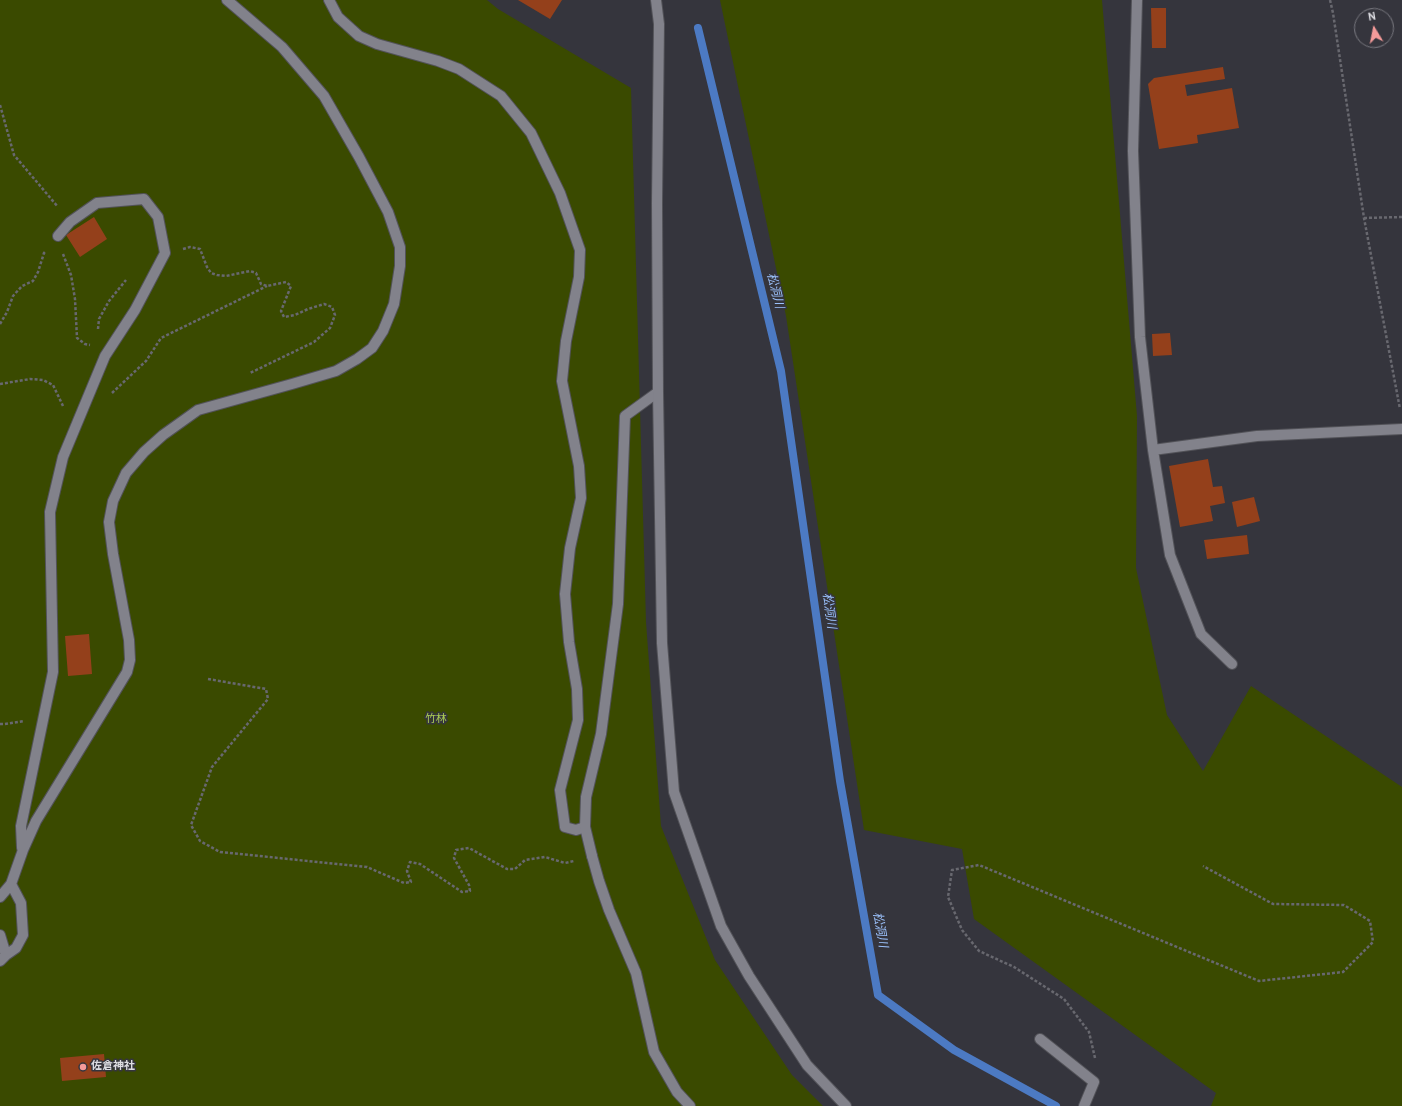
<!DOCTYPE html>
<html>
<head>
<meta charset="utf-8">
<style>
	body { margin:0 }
	#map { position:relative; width:1402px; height:1106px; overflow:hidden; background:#35353d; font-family:Overpass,sans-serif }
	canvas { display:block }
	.north { position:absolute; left:1354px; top:8px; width:40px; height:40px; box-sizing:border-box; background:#35353d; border:1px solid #78787f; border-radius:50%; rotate:350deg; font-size:11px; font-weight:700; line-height:16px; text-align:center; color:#dcdce1 }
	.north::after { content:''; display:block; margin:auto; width:14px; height:18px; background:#f59b9a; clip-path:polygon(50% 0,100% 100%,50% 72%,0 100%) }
</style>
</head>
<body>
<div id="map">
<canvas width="1402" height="1106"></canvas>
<div class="north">N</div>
</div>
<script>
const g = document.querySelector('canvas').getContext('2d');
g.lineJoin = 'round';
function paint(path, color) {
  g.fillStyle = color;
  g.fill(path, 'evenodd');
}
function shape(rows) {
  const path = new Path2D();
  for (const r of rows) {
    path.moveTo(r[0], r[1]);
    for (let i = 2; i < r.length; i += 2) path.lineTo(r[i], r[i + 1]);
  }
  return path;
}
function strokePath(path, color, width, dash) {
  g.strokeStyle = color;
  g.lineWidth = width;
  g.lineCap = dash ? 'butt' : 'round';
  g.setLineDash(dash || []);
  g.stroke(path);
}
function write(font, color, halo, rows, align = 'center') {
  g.font = font + ' Overpass,"Noto Sans JP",sans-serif';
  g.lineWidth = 3;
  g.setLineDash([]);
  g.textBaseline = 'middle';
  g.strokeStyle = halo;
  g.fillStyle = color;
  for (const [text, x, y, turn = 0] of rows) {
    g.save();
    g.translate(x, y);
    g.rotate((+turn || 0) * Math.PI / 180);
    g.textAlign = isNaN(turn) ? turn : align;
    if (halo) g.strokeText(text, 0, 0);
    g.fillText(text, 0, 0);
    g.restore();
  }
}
paint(shape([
	[0,0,487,0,498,9,631,88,646,622,661,826,715,960,792,1075,823,1106,0,1106],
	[720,0,1102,0,1137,416,1136,568,1167,715,1203,771,1251,686,1402,787,1402,1106,1211,1106,1216,1093,974,919,962,849,864,830,786,316]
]), '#3a4a00');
strokePath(shape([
	[698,28,781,371,840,781,878,995,954,1050,1056,1106]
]), '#4c7ac3', 8);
paint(shape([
	[518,0,562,0,550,19],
	[1151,8,1166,8,1166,48,1152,48],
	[1223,67,1225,79,1185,85,1187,96,1232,88,1239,128,1197,135,1198,143,1159,149,1148,84,1154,78],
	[94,217,107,239,80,257,66,235],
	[1170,333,1172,355,1153,356,1152,334],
	[1208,459,1213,487,1222,486,1225,503,1210,506,1213,521,1180,527,1169,466],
	[1254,497,1260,521,1237,527,1232,502],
	[1247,535,1249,554,1207,559,1204,540],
	[89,634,92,674,68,676,65,636],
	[104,1054,106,1077,62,1081,60,1058]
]), '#94401b');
const lane = shape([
	[329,0,338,17,359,36,377,44,438,61,459,69,501,96,531,133,560,193,580,250,579,277,566,341,562,381,579,466,581,498,570,548,565,594,569,642,577,689,578,720,560,790,565,827,576,830,585,827],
	[1137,0,1133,151,1140,337,1153,450,1257,436,1402,429],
	[1153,450,1170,555,1201,634,1232,664],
	[22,848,21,826,53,672,50,512,63,457,105,356,135,310,165,253,158,217,144,199,97,203,70,222,58,236],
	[592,856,599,881,609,910,636,973,654,1052,677,1092,690,1106],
	[0,897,11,884,23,850,36,821,127,672,130,660,129,640,113,554,109,522,113,501,126,473,144,452,163,435,198,410,292,384,336,371,357,359,372,348,383,331,394,304,400,266,400,247,388,212,359,157,324,96,282,47,227,0],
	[0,935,6,955,0,961],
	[6,955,16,948,23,935,21,903,11,884],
	[1040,1039,1094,1082,1084,1106]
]);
const street = shape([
	[592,856,585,827,586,797,601,734,618,604,625,416,658,392]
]);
const secondary = shape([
	[656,0,659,24,657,203,658,392,662,643,674,792,721,926,749,976,807,1065,846,1106]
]);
strokePath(lane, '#525258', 12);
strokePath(street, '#525258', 12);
strokePath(secondary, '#525258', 12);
strokePath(shape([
	[1330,0,1333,13,1364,218,1400,409],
	[0,105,14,155,58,207],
	[1364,218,1402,217],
	[183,249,190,247,200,249,207,267,211,273,217,275,226,276,250,271,256,273,261,284,267,286,286,282,291,286,281,311,284,317,295,315,308,309,324,304,332,307,335,315,330,328,314,342,250,373],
	[63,254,71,275,75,299,77,338,85,344,90,345],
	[0,324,7,312,13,296,22,286,33,281,38,272,44,253,46,251],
	[98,329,99,319,109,301,126,280],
	[0,384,30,379,43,380,53,385,63,406],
	[112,393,146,361,161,338,267,286],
	[208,679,266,689,268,699,212,767,191,825,200,841,220,852,367,867,404,883,411,882,407,871,410,862,420,864,462,892,470,891,469,885,454,858,456,850,469,848,507,869,515,869,525,860,545,857,565,863,574,861],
	[0,724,5,724,24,721],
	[1095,1058,1089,1032,1064,999,1014,967,979,951,962,930,948,897,952,870,979,865,1259,981,1343,972,1373,942,1370,921,1344,905,1273,904,1203,866]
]), '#68686f', 2.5, [3, 2]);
strokePath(lane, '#82828b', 10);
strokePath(street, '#82828b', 10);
strokePath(secondary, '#82828b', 10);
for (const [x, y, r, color] of [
	[83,1067,4,"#f59b9a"]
]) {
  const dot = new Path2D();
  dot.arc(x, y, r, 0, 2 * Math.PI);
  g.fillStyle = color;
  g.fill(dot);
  strokePath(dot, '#35353d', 1.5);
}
write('11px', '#acce54', '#35353d', [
	["竹林",436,720]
]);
write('bold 11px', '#dcdce1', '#35353d', [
	["佐倉神社",91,1067]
], 'left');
write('italic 12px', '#9bc1fb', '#35353d', [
	["松洞川",774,291,76],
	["松洞川",828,611,82],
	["松洞川",879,930,80]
]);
</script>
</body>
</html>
